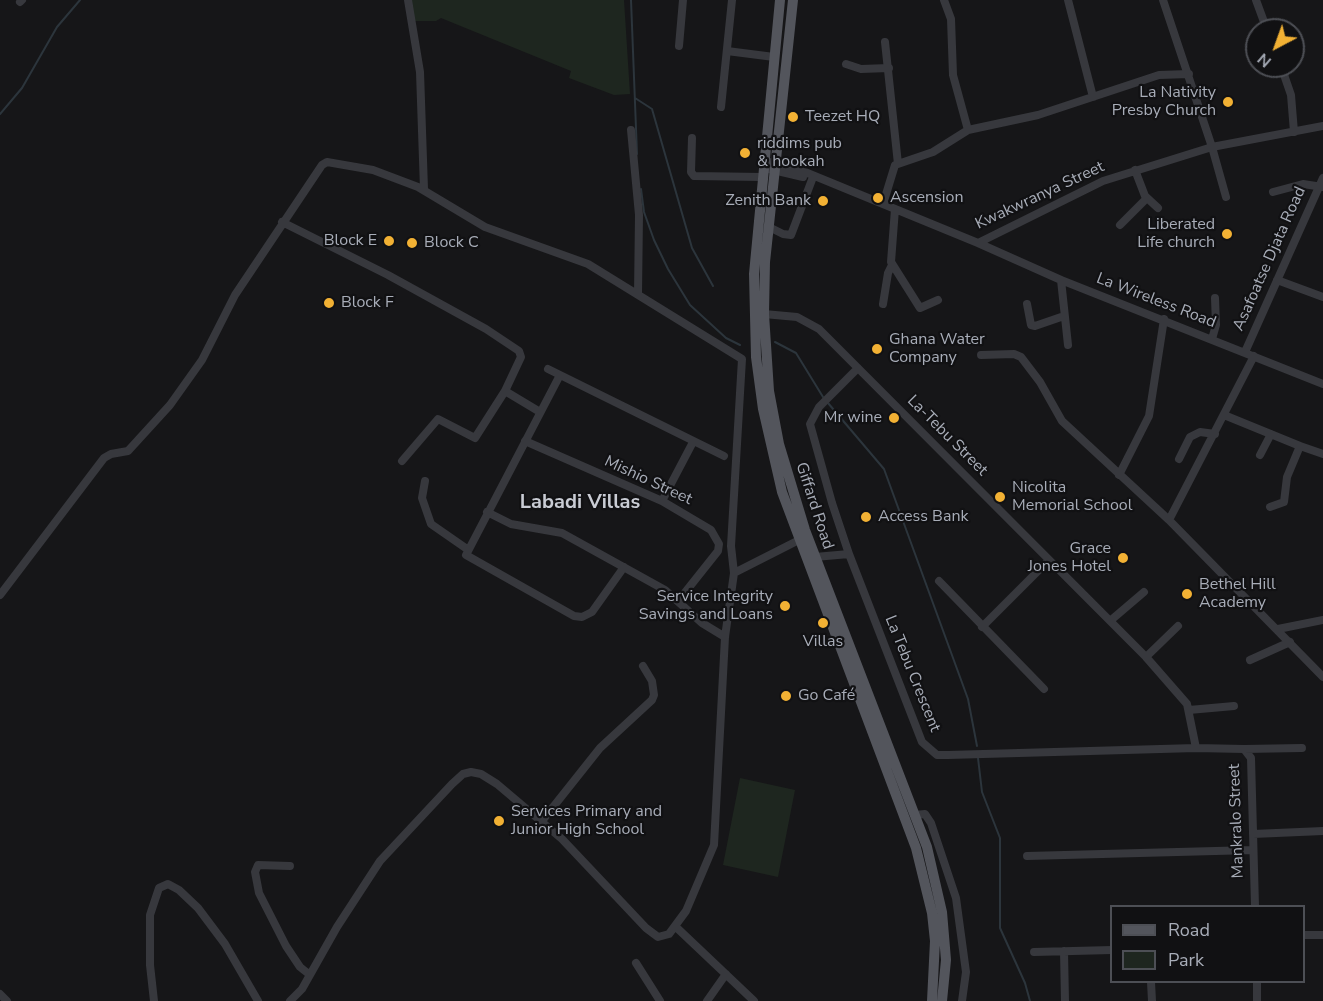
<!DOCTYPE html>
<html>
<head>
<meta charset="utf-8">
<style>
	body { margin:0 }
	#map { position:relative; width:1323px; height:1001px; overflow:hidden; background:#161618; font-family:"Nunito Sans",sans-serif }
	canvas { display:block }
	.legend { position:absolute; left:1110px; top:905px; width:195px; height:78px; box-sizing:border-box; background:#111113; border:2px solid #4d4f55; margin:0; padding:8px 10px; list-style:none; font-size:18px; color:#a8adb8 }
	.legend li { display:flex; align-items:center; gap:12px; height:30px }
	.legend b { width:30px; border:2px solid #4d4f55 }
	.north { position:absolute; left:1245px; top:18px; width:60px; height:60px; box-sizing:border-box; background:#111113; border:2px solid #4d4f55; border-radius:50%; rotate:221deg; font-size:16px; font-weight:700; line-height:24px; text-align:center; color:#a8adb8 }
	.north::after { content:''; display:block; margin:auto; width:21px; height:27px; background:#f2b134; clip-path:polygon(50% 0,100% 100%,50% 72%,0 100%) }
</style>
</head>
<body>
<div id="map">
<canvas width="1323" height="1001"></canvas>
<ul class="legend">
<li><b style="height:8px;background:#53555c"></b>Road</li>
<li><b style="height:16px;background:#1e261f"></b>Park</li>
</ul>
<div class="north">N</div>
</div>
<script>
const g = document.querySelector('canvas').getContext('2d');
g.lineJoin = 'round';
function paint(path, color) {
  g.fillStyle = color;
  g.fill(path, 'evenodd');
}
function shape(rows) {
  const path = new Path2D();
  for (const r of rows) {
    path.moveTo(r[0], r[1]);
    for (let i = 2; i < r.length; i += 2) path.lineTo(r[i], r[i + 1]);
  }
  return path;
}
function strokePath(path, color, width, dash) {
  g.strokeStyle = color;
  g.lineWidth = width;
  g.lineCap = dash ? 'butt' : 'round';
  g.setLineDash(dash || []);
  g.stroke(path);
}
function write(font, color, halo, rows, align = 'center') {
  g.font = font + ' "Nunito Sans",sans-serif';
  g.lineWidth = 4.5;
  g.setLineDash([]);
  g.textBaseline = 'middle';
  g.strokeStyle = halo;
  g.fillStyle = color;
  for (const [text, x, y, turn = 0] of rows) {
    g.save();
    g.translate(x, y);
    g.rotate((+turn || 0) * Math.PI / 180);
    g.textAlign = isNaN(turn) ? turn : align;
    if (halo) g.strokeText(text, 0, 0);
    g.fillText(text, 0, 0);
    g.restore();
  }
}
paint(shape([
	[412,0,624,0,630,94,614,95,569,78,571,71,441,18,436,21,411,21],
	[740,778,795,790,778,877,723,865]
]), '#1e261f');
strokePath(shape([
	[631,0,637,154],
	[635,98,652,109,692,248,713,286],
	[0,114,22,88,57,27,80,0],
	[641,189,644,212,654,240,668,269,690,305,726,338,740,345],
	[775,342,796,353,823,397],
	[828,403,884,469,968,699,977,746],
	[978,758,982,792,1000,838,1000,928,1025,983,1030,1001]
]), '#2c353c', 2);
strokePath(shape([
	[408,0,420,72,424,189],
	[944,0,951,19,953,75,968,130],
	[1068,0,1093,97],
	[1163,0,1212,147,1226,197],
	[1256,0,1267,30],
	[20,2,22,0],
	[885,42,898,164],
	[679,46,683,0],
	[727,51,774,57],
	[846,64,861,69,889,68],
	[1281,66,1291,95,1294,132],
	[721,107,732,0],
	[631,130,639,215,638,294],
	[692,138,691,172,694,176,762,177],
	[770,162,805,172,978,243,1103,181,1212,147,1323,126],
	[769,169,803,177],
	[1135,170,1145,196,1158,208],
	[1273,192,1303,184,1323,187],
	[883,204,895,165,933,152,968,130,1038,115,1159,75,1189,74],
	[895,209,891,262,920,308,938,300],
	[282,222,388,275,486,329,519,351,521,357,505,391,540,412],
	[1120,225,1147,198],
	[769,227,783,234,791,235,813,177],
	[978,243,1061,280,1323,384],
	[1061,280,1068,345],
	[1277,280,1323,297],
	[883,304,888,273,892,265],
	[1027,304,1031,325,1035,326,1064,316],
	[764,314,797,317,819,329,1146,657,1187,704,1196,748],
	[1212,339,1216,325,1215,298],
	[1245,352,1323,178],
	[981,355,1014,354,1021,357,1040,382,1062,421,1169,520,1323,677],
	[858,368,819,407,810,424,832,503,849,554,922,742,937,755,948,755,1196,748,1244,749,1251,758,1255,906],
	[548,369,724,456],
	[560,375,466,555,574,616,582,617,592,612,624,567],
	[1224,415,1300,446,1287,477,1284,502,1270,507],
	[525,441,662,501,711,530,719,544,718,551,679,600],
	[1300,446,1323,454],
	[1260,455,1271,434],
	[1179,459,1190,437,1200,432,1215,434],
	[402,461,438,419,475,438,505,391],
	[1119,475,1149,416,1164,319],
	[425,481,422,498,431,524,467,549],
	[662,501,693,442],
	[487,512,511,524,562,533,665,590,702,623,725,637],
	[1169,520,1254,356],
	[815,557,849,554],
	[939,581,1044,689],
	[0,595,104,458,111,454,128,451,170,405,202,360,235,295,322,165,327,162,373,170,418,187,485,227,588,264,742,359,731,546,734,573],
	[1110,621,1144,592],
	[982,627,1049,560],
	[1278,629,1323,620],
	[1146,657,1178,626],
	[1250,660,1290,642],
	[1189,710,1234,706],
	[1244,749,1302,748],
	[915,815,925,814,931,823,956,898,966,972,962,1001],
	[542,821,600,748,652,700,654,695,652,681,643,666],
	[1253,834,1323,831],
	[1027,856,1253,850],
	[290,866,258,865,255,872,259,893,286,946,300,967,310,975],
	[676,927,754,1001],
	[1304,935,1323,935],
	[1064,951,1065,1001],
	[1034,952,1112,950],
	[636,963,660,1001],
	[1151,982,1152,1001],
	[1257,982,1257,1001],
	[0,994,7,1001],
	[154,1001,150,965,150,915,159,888,168,884,179,890,198,908,225,944,258,1001],
	[290,1001,302,989,337,927,380,861,452,784,463,774,471,772,481,774,497,784,562,839,646,928,658,937,669,934,686,911,714,845,725,637,734,573,799,540],
	[707,1001,726,974]
]), '#37383d', 8);
strokePath(shape([
	[780,0,754,274,756,357,763,409,782,492,916,848,932,913,935,941,932,1001],
	[793,0,765,262,764,314,769,391,779,444,805,530,927,847,942,912,946,960,942,1001]
]), '#53555c', 10);
for (const [x, y, r, color] of [
	[1228,102,6,"#f2b134"],
	[793,117,6,"#f2b134"],
	[745,153,6,"#f2b134"],
	[878,198,6,"#f2b134"],
	[823,201,6,"#f2b134"],
	[1227,234,6,"#f2b134"],
	[389,241,6,"#f2b134"],
	[412,243,6,"#f2b134"],
	[329,303,6,"#f2b134"],
	[877,349,6,"#f2b134"],
	[894,418,6,"#f2b134"],
	[1000,497,6,"#f2b134"],
	[866,517,6,"#f2b134"],
	[1123,558,6,"#f2b134"],
	[1187,594,6,"#f2b134"],
	[785,606,6,"#f2b134"],
	[823,623,6,"#f2b134"],
	[786,696,6,"#f2b134"],
	[499,821,6,"#f2b134"]
]) {
  const dot = new Path2D();
  dot.arc(x, y, r, 0, 2 * Math.PI);
  g.fillStyle = color;
  g.fill(dot);
  strokePath(dot, '#111113', 2);
}
write('16px', '#a8adb8', '#111113', [
	["La Nativity",1216,93,"right"],
	["Presby Church",1216,111,"right"],
	["Teezet HQ",805,117],
	["riddims pub",757,144],
	["& hookah",757,162],
	["Ascension",890,198],
	["Zenith Bank",811,201,"right"],
	["Liberated",1215,225,"right"],
	["Life church",1215,243,"right"],
	["Block E",377,241,"right"],
	["Block C",424,243],
	["Block F",341,303],
	["Ghana Water",889,340],
	["Company",889,358],
	["Mr wine",882,418,"right"],
	["Nicolita",1012,488],
	["Memorial School",1012,506],
	["Access Bank",878,517],
	["Grace",1111,549,"right"],
	["Jones Hotel",1111,567,"right"],
	["Bethel Hill",1199,585],
	["Academy",1199,603],
	["Service Integrity",773,597,"right"],
	["Savings and Loans",773,615,"right"],
	["Villas",823,642,"center"],
	["Go Café",798,696],
	["Services Primary and",511,812],
	["Junior High School",511,830]
], 'left');
write('16px', '#a8adb8', '#111113', [
	["Kwakwranya Street",1040,196,-25],
	["Asafoatse Djata Road",1270,259,-66],
	["La Wireless Road",1156,301,21],
	["La-Tebu Street",947,436,45],
	["Mishio Street",648,481,25],
	["Giffard Road",814,506,72],
	["La Tebu Crescent",912,674,68],
	["Mankralo Street",1237,821,-92]
]);
write('bold 20px', '#c9ccd4', '#111113', [
	["Labadi Villas",580,503]
]);
</script>
</body>
</html>
